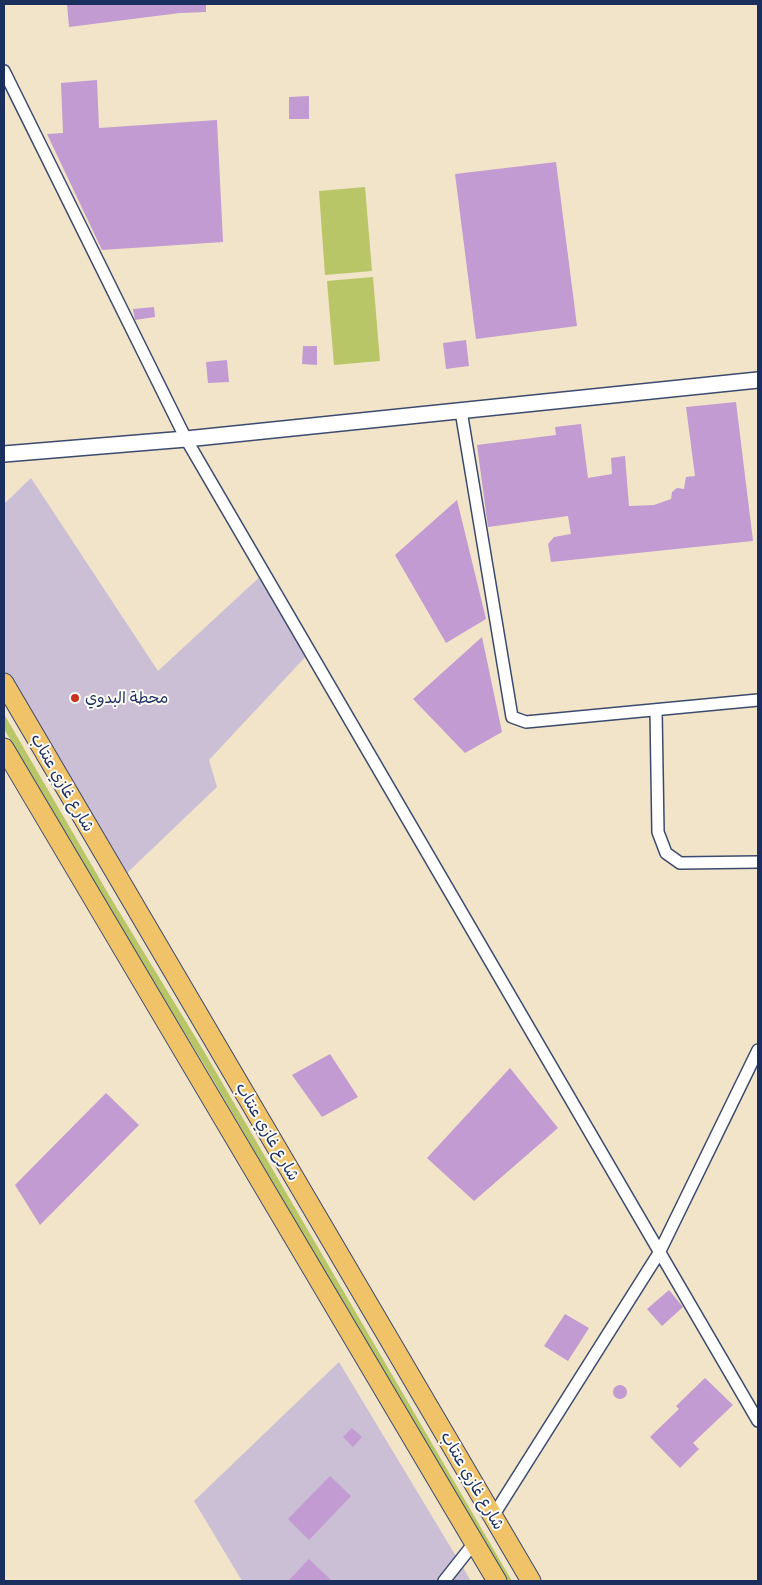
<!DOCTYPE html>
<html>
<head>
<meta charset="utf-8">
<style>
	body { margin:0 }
	#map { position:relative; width:762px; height:1585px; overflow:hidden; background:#f2e4c8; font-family:Delius,sans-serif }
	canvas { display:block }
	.frame { position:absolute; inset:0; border:5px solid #1b2f5e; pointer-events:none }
</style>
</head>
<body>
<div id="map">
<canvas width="762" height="1585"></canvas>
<div class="frame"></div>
</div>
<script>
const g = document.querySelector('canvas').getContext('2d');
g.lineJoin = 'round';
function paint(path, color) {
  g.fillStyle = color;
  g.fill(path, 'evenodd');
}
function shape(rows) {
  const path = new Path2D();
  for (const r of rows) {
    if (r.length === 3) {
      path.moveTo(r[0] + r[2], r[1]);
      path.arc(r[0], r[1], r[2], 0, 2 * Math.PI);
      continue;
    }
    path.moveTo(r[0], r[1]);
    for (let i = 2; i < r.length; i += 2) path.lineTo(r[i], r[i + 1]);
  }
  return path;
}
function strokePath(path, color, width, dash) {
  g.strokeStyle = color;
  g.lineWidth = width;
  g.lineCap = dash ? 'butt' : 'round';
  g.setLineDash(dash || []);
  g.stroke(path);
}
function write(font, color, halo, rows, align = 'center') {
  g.font = font + ' Delius,"Playpen Sans Arabic",sans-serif';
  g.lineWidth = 4;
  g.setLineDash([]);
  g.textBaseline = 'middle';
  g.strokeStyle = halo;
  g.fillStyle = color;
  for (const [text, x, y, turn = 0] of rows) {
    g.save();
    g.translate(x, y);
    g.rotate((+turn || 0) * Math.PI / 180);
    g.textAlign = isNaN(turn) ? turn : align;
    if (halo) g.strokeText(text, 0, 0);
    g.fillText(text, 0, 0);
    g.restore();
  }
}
paint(shape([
	[31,478,158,671,264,573,310,652,209,760,217,787,127,873,4,676,4,504],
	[339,1362,471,1581,242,1581,194,1501]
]), '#cbbfd5');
paint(shape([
	[365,187,372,271,325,275,319,191],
	[373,277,380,361,334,365,327,281],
	[4,714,109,895,202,1048,512,1581,505,1581,205,1066,95,885,4,729]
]), '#b9c668');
paint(shape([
	[67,4,206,4,206,12,180,13,69,27],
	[97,80,99,128,217,120,223,242,102,250,47,134,63,133,61,83],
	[309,96,309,119,289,119,289,97],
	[556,162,577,326,476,339,455,174],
	[154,307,155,317,135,320,133,309],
	[466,340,469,366,446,369,443,343],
	[303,346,317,346,317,365,302,364],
	[227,360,229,382,208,383,206,362],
	[736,402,753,541,551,562,548,544,554,537,571,534,568,516,488,527,477,445,556,435,555,427,581,424,588,478,612,474,611,458,625,456,629,506,654,505,671,499,672,492,677,488,684,489,686,477,695,476,686,407],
	[457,500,486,619,446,643,395,555],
	[482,637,502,732,465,753,413,699],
	[330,1054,358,1097,322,1117,292,1075],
	[510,1068,558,1128,474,1201,427,1158],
	[106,1093,139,1125,40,1225,15,1185],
	[669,1290,683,1307,662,1326,647,1309],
	[565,1314,589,1328,568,1361,544,1346],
	[705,1378,733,1405,693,1443,699,1449,680,1468,650,1437,679,1409,676,1406],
	[620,1392,7],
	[352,1428,362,1437,353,1447,343,1437],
	[330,1476,351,1496,309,1540,288,1519],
	[309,1559,332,1581,288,1581]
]), '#c19bd1');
const minor = shape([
	[4,71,186,439,758,1421],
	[461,411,512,717,526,722,758,700],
	[656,710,658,832,666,853,680,863,758,862],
	[493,1516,659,1253,758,1050],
	[444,1581,474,1543]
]);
const tertiary = shape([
	[4,454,186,439,758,380]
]);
const trunk = shape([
	[4,683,531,1581],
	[4,748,497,1581]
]);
strokePath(minor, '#3b4a6e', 14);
strokePath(tertiary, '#3b4a6e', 18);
strokePath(trunk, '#3b4a6e', 21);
strokePath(minor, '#fff', 11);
strokePath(tertiary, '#fff', 15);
strokePath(trunk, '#f0c369', 19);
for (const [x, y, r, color] of [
	[75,698,5,"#c8321e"]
]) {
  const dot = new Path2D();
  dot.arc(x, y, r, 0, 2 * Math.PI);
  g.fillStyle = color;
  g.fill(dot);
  strokePath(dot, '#fdfcf7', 2);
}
write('16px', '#1b2f5e', '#fdfcf7', [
	["محطة البدوي",85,698]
], 'left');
write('16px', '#1b2f5e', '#fdfcf7', [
	["شارع غازي عنتاب",62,783,60],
	["شارع غازي عنتاب",267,1132,60],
	["شارع غازي عنتاب",472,1481,60]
]);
</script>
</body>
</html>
